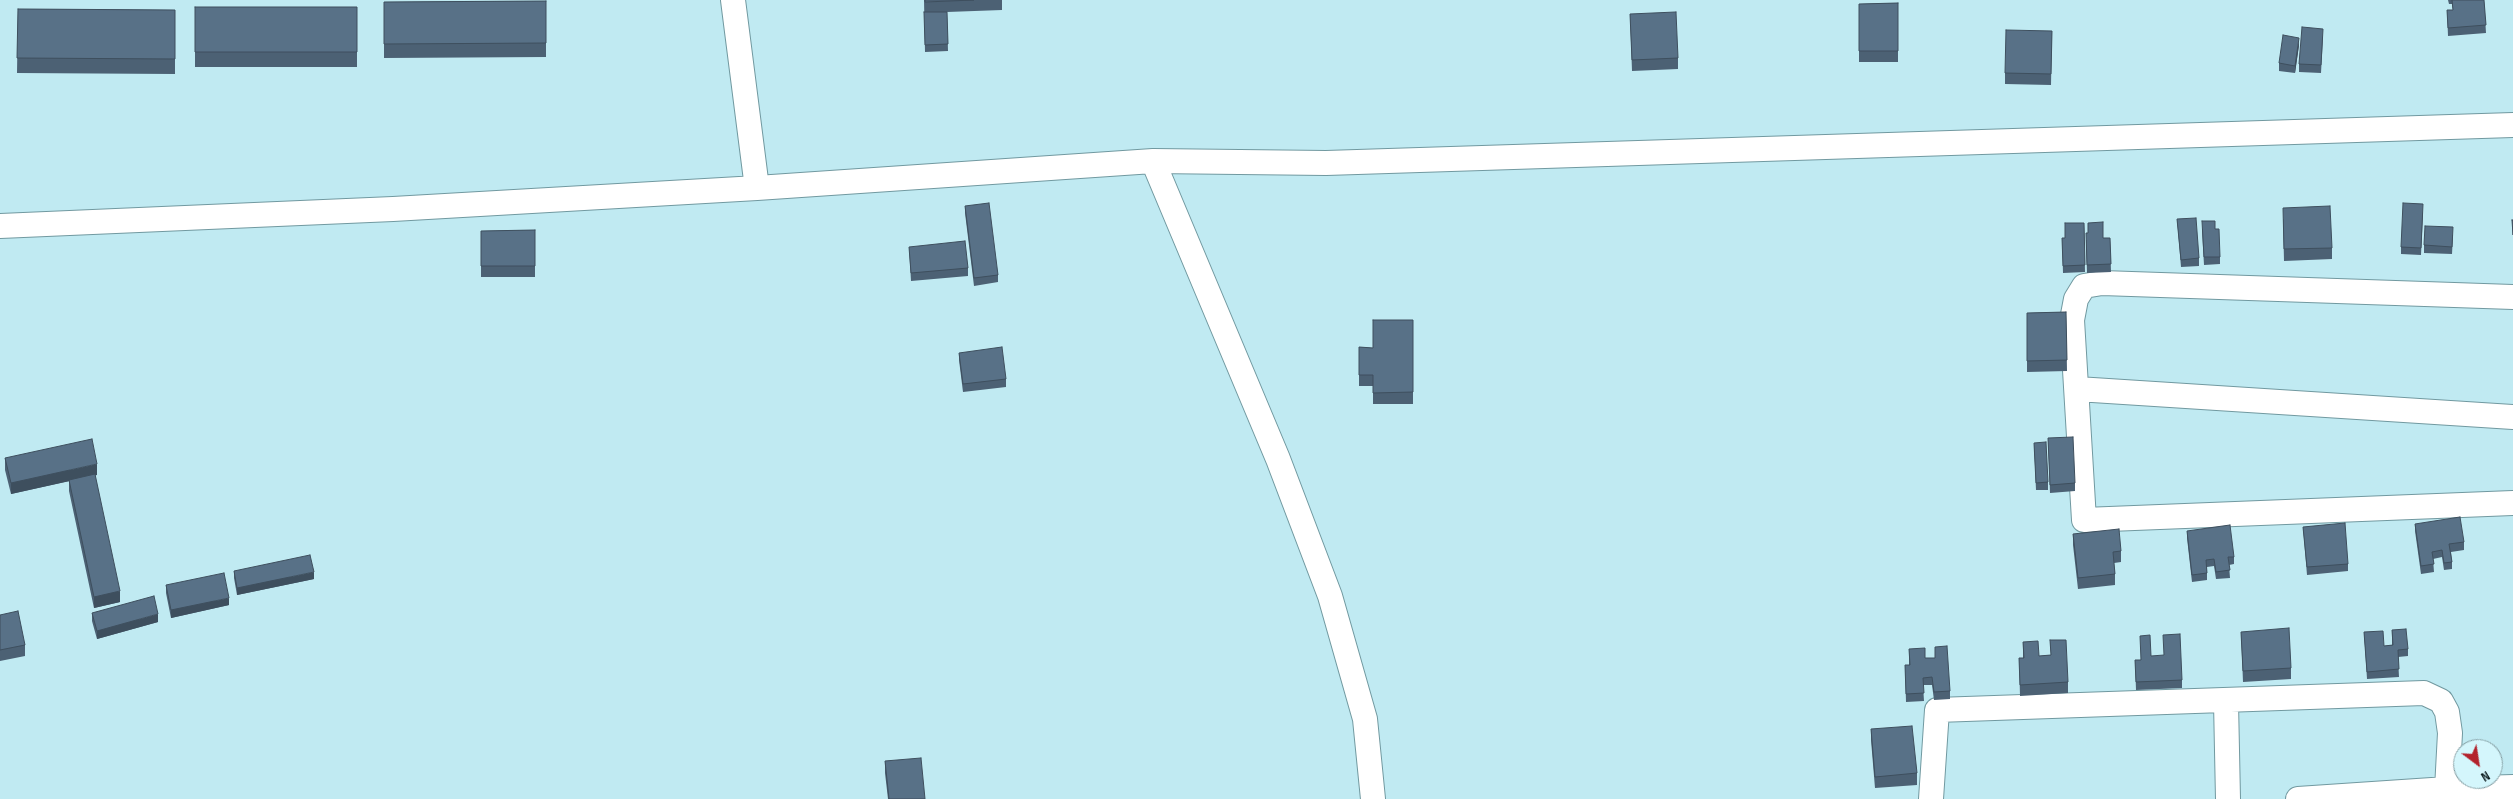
<!DOCTYPE html>
<html>
<head>
<meta charset="utf-8">
<style>
	body { margin:0 }
	#map { position:relative; width:2513px; height:799px; overflow:hidden; background:#c0eaf2; font-family:"Sofia Sans Condensed",sans-serif }
	canvas { display:block }
	.north { position:absolute; left:2453px; top:739px; width:50px; height:50px; box-sizing:border-box; background:#d4f6fc; border:1px solid #849ea3; border-radius:50%; rotate:149deg; font-size:14px; font-weight:700; line-height:20px; text-align:center; color:#0b1b1e }
	.north::after { content:''; display:block; margin:auto; width:18px; height:22px; background:#b3222c; clip-path:polygon(50% 0,100% 100%,50% 72%,0 100%) }
</style>
</head>
<body>
<div id="map">
<canvas width="2513" height="799"></canvas>
<div class="north">N</div>
</div>
<script>
const g = document.querySelector('canvas').getContext('2d');
g.lineJoin = 'round';
function shape(rows) {
  const path = new Path2D();
  for (const r of rows) {
    path.moveTo(r[0], r[1]);
    for (let i = 2; i < r.length; i += 2) path.lineTo(r[i], r[i + 1]);
  }
  return path;
}
function strokePath(path, color, width, dash) {
  g.strokeStyle = color;
  g.lineWidth = width;
  g.lineCap = dash ? 'butt' : 'round';
  g.setLineDash(dash || []);
  g.stroke(path);
}
function paint(path, color) {
  g.fillStyle = color;
  g.fill(path, 'evenodd');
}
const minor = shape([
	[733,0,757,188],
	[1153,161,1278,459,1330,596,1365,719,1373,799],
	[0,226,393,209,757,188,1153,161,1326,163,2513,125],
	[2513,297,2102,283,2084,286,2076,299,2072,320,2084,520,2513,503],
	[2077,389,2513,417],
	[2226,702,2228,799],
	[1931,799,1937,710,2424,693,2441,701,2447,712,2450,733,2447,789],
	[2298,799,2447,789,2513,787]
]);
strokePath(minor, '#7199a0', 26);
strokePath(minor, '#fff', 24);
paint(shape([
	[924,0,1002,0,1002,10,947,12,948,51,925,52],
	[2448,0,2484,0,2486,33,2448,36,2447,10,2453,10,2452,4,2449,4],
	[546,1,546,57,384,58,384,2],
	[1898,3,1898,62,1859,62,1859,4],
	[195,7,357,7,357,67,195,67],
	[18,9,175,10,175,74,17,73],
	[1630,14,1678,58,1678,69,1632,71],
	[2052,31,2051,85,2005,84,2005,73],
	[2323,36,2321,73,2299,72,2299,64],
	[2299,45,2295,73,2279,71,2279,63],
	[965,206,998,275,998,282,974,286,965,213],
	[2423,212,2421,255,2401,254,2401,247],
	[2177,219,2199,258,2199,266,2181,267],
	[2283,219,2332,248,2332,259,2284,261],
	[2084,223,2085,272,2063,273,2062,238,2065,238],
	[2202,229,2215,229,2220,257,2220,264,2204,265],
	[535,230,535,277,481,277,481,231],
	[2453,235,2452,254,2424,253,2424,245],
	[2110,238,2111,272,2087,273,2086,240],
	[909,247,968,268,968,276,911,281],
	[2066,312,2067,371,2027,372,2027,313],
	[1413,320,1413,404,1373,404,1373,386,1359,386,1359,347,1373,348],
	[959,353,1006,379,1006,387,963,392,959,360],
	[2048,438,2075,483,2075,491,2050,493],
	[2034,443,2048,482,2048,490,2036,490],
	[5,458,97,475,95,475,120,602,94,608,69,491,69,481,11,494,5,470],
	[2415,524,2464,542,2464,550,2451,552,2452,562,2452,569,2444,570,2442,557,2433,559,2434,572,2421,574,2415,531],
	[2303,527,2348,564,2348,571,2307,575],
	[2187,531,2234,557,2234,564,2229,565,2230,578,2216,579,2214,566,2207,567,2207,580,2192,582,2187,538],
	[2073,534,2121,551,2121,562,2114,563,2115,574,2115,585,2078,589,2073,545],
	[234,571,314,579,237,595,234,578],
	[166,585,229,605,171,618,166,593],
	[92,613,158,622,97,639,92,621],
	[0,615,25,645,25,656,0,661],
	[2392,630,2408,649,2408,656,2398,657,2399,677,2367,679,2364,632,2384,646,2392,645],
	[2241,632,2291,668,2291,679,2243,682],
	[2050,640,2068,682,2068,693,2020,696,2019,658,2023,658,2023,642,2039,656,2051,655],
	[1909,649,1925,658,1950,691,1950,699,1934,700,1932,685,1923,685,1924,701,1906,702,1905,665,1909,665],
	[2151,656,2182,680,2182,688,2136,690,2135,660,2140,660],
	[1871,729,1917,773,1917,785,1875,788,1871,740],
	[885,761,925,799,888,799,885,773]
]), '#4c6174');
paint(shape([
	[2299,38,2299,45,2295,73,2295,66],
	[97,464,97,475,11,494,11,483],
	[314,572,314,579,237,595,237,588],
	[120,591,120,602,94,608,94,597],
	[229,598,229,605,171,618,171,610],
	[158,614,158,622,97,639,97,631]
]), '#3e4f5e');
const building = shape([
	[925,0,974,0,925,2,925,0],
	[2452,0,2484,0,2486,25,2448,28,2447,10,2453,10,2452,0],
	[546,1,546,43,384,44,384,2,546,1],
	[1898,3,1898,51,1859,51,1859,4,1898,3],
	[195,7,357,7,357,52,195,52,195,7],
	[18,9,175,10,175,59,17,58,18,9],
	[924,12,947,12,948,44,925,45,924,12],
	[1676,12,1678,58,1632,60,1630,14,1676,12],
	[2302,27,2323,29,2321,65,2299,64,2302,27],
	[2006,30,2052,31,2051,74,2005,73,2006,30],
	[2283,35,2299,38,2295,66,2279,63,2283,35],
	[989,203,998,275,974,278,965,206,989,203],
	[2403,203,2423,204,2421,248,2401,247,2403,203],
	[2330,206,2332,248,2284,249,2283,208,2330,206],
	[2196,218,2199,258,2181,260,2177,219,2196,218],
	[2512,220,2513,220,2513,235,2512,220],
	[2202,221,2215,221,2215,229,2219,229,2220,257,2204,257,2202,221],
	[2103,222,2103,238,2110,238,2111,264,2087,265,2086,233,2088,233,2088,223,2103,222],
	[2065,223,2084,223,2085,265,2063,266,2062,238,2065,238,2065,223],
	[2425,226,2453,227,2452,247,2424,245,2425,226],
	[535,230,535,266,481,266,481,231,535,230],
	[965,241,968,268,911,273,909,247,965,241],
	[2066,312,2067,360,2027,361,2027,313,2066,312],
	[1373,320,1413,320,1413,392,1373,393,1373,375,1359,375,1359,347,1373,348,1373,320],
	[1002,347,1006,379,963,384,959,353,1002,347],
	[2073,437,2075,483,2050,485,2048,438,2073,437],
	[92,439,97,464,11,483,5,458,92,439],
	[2046,442,2048,482,2036,483,2034,443,2046,442],
	[95,474,120,591,94,597,69,480,95,474],
	[2460,517,2464,542,2449,544,2452,562,2444,563,2442,550,2432,552,2434,564,2421,566,2415,524,2460,517],
	[2345,523,2348,564,2307,567,2303,527,2345,523],
	[2230,525,2234,557,2228,557,2230,570,2216,572,2214,559,2206,560,2207,573,2192,575,2187,531,2230,525],
	[2119,529,2121,551,2113,552,2115,574,2078,578,2073,534,2119,529],
	[310,555,314,572,237,588,234,571,310,555],
	[224,573,229,598,171,610,166,585,224,573],
	[154,596,158,614,97,631,92,613,154,596],
	[18,611,25,645,0,650,0,615,18,611],
	[2289,628,2291,668,2243,671,2241,632,2289,628],
	[2406,629,2408,649,2398,650,2399,669,2367,672,2364,632,2383,631,2384,646,2393,645,2392,630,2406,629],
	[2180,634,2182,680,2136,682,2135,660,2141,660,2140,636,2150,635,2151,656,2164,655,2163,635,2180,634],
	[2050,640,2066,640,2068,682,2020,685,2019,658,2024,658,2023,642,2038,641,2039,656,2051,655,2050,640],
	[1947,646,1950,691,1934,692,1932,677,1923,678,1924,693,1906,694,1905,665,1910,665,1909,649,1925,648,1925,658,1935,658,1935,647,1947,646],
	[1912,726,1917,773,1875,777,1871,729,1912,726],
	[921,758,925,799,889,799,885,761,921,758]
]);
paint(building, '#587187');
strokePath(building, '#3e4f5e', 1);
</script>
</body>
</html>
